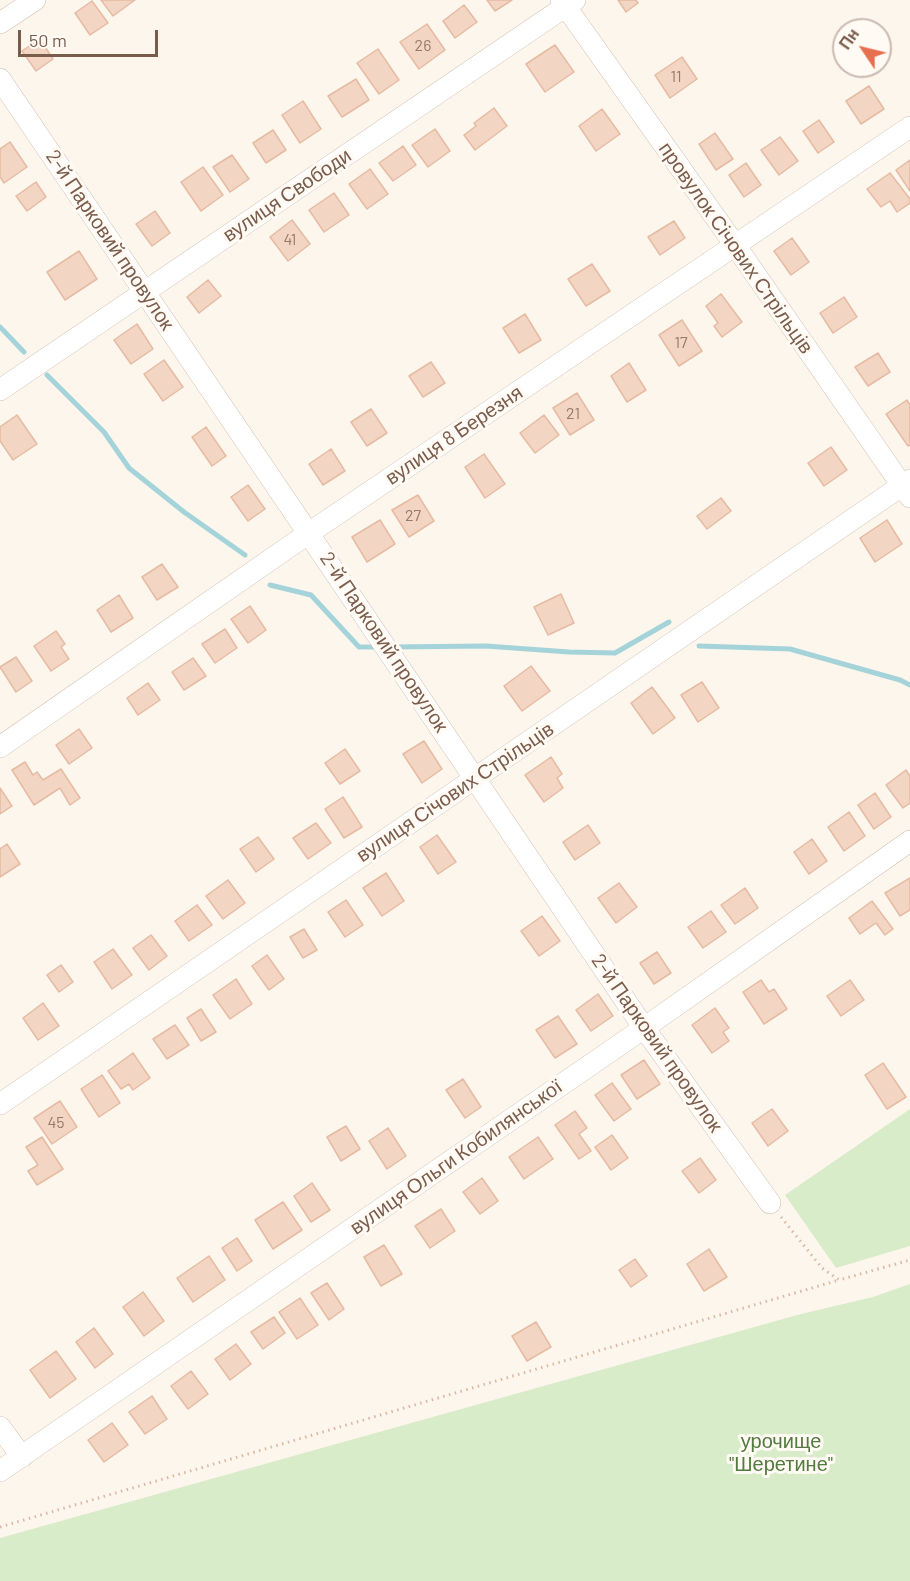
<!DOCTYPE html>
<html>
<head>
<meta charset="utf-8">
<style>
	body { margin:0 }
	#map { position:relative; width:910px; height:1581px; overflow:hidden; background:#fdf6ec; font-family:Barlow,sans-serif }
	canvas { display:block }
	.north { position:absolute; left:832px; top:18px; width:60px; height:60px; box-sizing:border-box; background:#fffaf3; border:2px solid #cabbb1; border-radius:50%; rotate:305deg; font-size:16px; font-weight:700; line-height:24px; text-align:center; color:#7a5c4d }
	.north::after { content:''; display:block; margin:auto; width:21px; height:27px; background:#e76f51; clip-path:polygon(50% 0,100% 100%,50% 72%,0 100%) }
	.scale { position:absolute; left:18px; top:30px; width:140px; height:27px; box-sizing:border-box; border:3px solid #7a5c4d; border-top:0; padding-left:8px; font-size:18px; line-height:21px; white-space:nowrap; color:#7a5c4d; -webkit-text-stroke:4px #fffaf3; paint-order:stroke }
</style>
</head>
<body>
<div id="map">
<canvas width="910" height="1581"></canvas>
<div class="north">Пн</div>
<div class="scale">50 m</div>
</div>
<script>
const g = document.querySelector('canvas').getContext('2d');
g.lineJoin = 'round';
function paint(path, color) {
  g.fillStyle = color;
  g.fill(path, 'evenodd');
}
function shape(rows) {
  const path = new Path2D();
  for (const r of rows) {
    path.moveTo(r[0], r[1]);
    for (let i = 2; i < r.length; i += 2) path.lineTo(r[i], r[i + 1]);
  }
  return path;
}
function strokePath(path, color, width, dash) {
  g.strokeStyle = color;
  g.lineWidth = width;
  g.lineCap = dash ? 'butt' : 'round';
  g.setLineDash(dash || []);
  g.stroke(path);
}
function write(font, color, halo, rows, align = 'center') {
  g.font = font + ' Barlow,sans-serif';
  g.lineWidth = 6;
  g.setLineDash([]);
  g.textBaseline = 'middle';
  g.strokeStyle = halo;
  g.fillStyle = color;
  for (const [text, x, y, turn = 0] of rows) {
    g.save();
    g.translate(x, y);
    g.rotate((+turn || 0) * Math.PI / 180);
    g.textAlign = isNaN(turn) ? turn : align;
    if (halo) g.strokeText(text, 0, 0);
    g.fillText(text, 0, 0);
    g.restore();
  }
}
paint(shape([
	[910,1109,910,1246,836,1268,785,1195],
	[910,1284,910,1581,0,1581,0,1538,801,1314,873,1297]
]), '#d8ecc9');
strokePath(shape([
	[0,327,24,352],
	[47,375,104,432,129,468,184,512,245,555],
	[270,585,311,595,359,647,380,647],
	[699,646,790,649,900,680,910,685],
	[392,647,486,646,569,652,615,653,669,622]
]), '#a5d3da', 5);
const building = shape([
	[101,0,135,0,113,16,101,0],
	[487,0,512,0,495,11,487,0],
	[618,0,636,0,638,3,626,12,618,0],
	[92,1,108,23,90,35,75,13,92,1],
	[464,5,477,22,455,38,443,21,464,5],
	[427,24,445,50,419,69,400,42,427,24],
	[40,39,53,59,36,71,22,51,40,39],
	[555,45,574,72,545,92,526,64,555,45],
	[378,49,399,80,379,94,357,63,378,49],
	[682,57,697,79,670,98,655,75,682,57],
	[356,79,369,100,342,117,328,96,356,79],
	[869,86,884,109,861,124,846,101,869,86],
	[303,101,321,129,300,143,282,115,303,101],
	[494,108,507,126,475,150,464,135,476,126,474,123,494,108],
	[602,109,620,134,596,151,579,126,602,109],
	[819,120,834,142,818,153,803,131,819,120],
	[435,129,450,151,428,167,412,145,435,129],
	[273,130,286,150,266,163,253,143,273,130],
	[715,133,733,159,716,170,699,144,715,133],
	[780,137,798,161,779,175,761,150,780,137],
	[10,142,27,167,4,183,0,177,0,149,10,142],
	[403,146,416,165,393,181,379,163,403,146],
	[232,155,249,179,230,192,213,167,232,155],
	[910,160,910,191,896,170,910,160],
	[746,163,761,185,744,197,729,175,746,163],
	[203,167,223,195,201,211,181,182,203,167],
	[370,169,388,194,367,209,349,184,370,169],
	[890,173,910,199,910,203,897,212,890,201,881,207,867,189,890,173],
	[36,182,46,197,27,211,16,196,36,182],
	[334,193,349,215,324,232,309,210,334,193],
	[155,211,170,233,152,246,136,224,155,211],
	[292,220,310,244,288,261,270,237,292,220],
	[674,221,685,238,660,255,648,237,674,221],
	[792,238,809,262,791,275,774,251,792,238],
	[79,251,97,279,65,300,47,272,79,251],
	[592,264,610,291,586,306,568,279,592,264],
	[208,280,221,296,199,313,187,297,208,280],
	[721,294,742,322,722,337,714,326,718,323,706,306,721,294],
	[844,297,857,317,833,333,820,313,844,297],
	[525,314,541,340,519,353,503,328,525,314],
	[682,320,702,351,679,366,659,335,682,320],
	[137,324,153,349,131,364,114,340,137,324],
	[878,353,890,372,868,386,855,367,878,353],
	[164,360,183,387,163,401,144,374,164,360],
	[431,362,445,383,423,397,409,376,431,362],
	[629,363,646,390,627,402,611,376,629,363],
	[577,393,594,420,570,435,553,408,577,393],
	[907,400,910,405,910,445,908,446,886,414,907,400],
	[371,409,387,433,367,446,351,422,371,409],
	[17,415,37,444,13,460,0,441,0,427,17,415],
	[544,415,559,435,535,453,520,433,544,415],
	[206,427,226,456,212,466,192,437,206,427],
	[831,447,847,470,824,486,808,463,831,447],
	[331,449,345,471,323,485,309,464,331,449],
	[484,454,505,484,485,498,465,467,484,454],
	[248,485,265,509,248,521,231,497,248,485],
	[418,495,434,521,409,537,392,510,418,495],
	[721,498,731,511,707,529,697,516,721,498],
	[380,520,395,544,367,562,352,537,380,520],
	[887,520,902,544,875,562,860,538,887,520],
	[162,564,178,587,157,600,142,577,162,564],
	[561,594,574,623,548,635,534,607,561,594],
	[119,595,133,618,111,632,97,610,119,595],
	[250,606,266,630,248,643,231,619,250,606],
	[225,629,237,648,215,663,202,644,225,629],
	[56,631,65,644,61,647,69,659,51,671,34,646,56,631],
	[16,657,32,681,16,692,0,667,16,657],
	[193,658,206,676,184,690,172,672,193,658],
	[531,666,550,691,522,711,504,686,531,666],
	[702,682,719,708,698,722,681,695,702,682],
	[148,683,160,700,138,715,127,698,148,683],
	[652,687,675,718,653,734,631,703,652,687],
	[79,729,92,748,69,764,56,745,79,729],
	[424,741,442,769,422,783,403,754,424,741],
	[345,749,360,771,340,784,325,763,345,749],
	[551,757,562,774,557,778,563,788,544,802,525,775,551,757],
	[25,762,33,775,37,772,43,780,61,769,80,798,70,805,60,788,34,805,12,770,25,762],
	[906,770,910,776,910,803,903,808,886,785,906,770],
	[0,788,12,806,0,814,0,788],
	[875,793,891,817,874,829,858,805,875,793],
	[343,797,362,827,344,838,325,809,343,797],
	[849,812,865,836,844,851,828,827,849,812],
	[316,823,331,843,308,859,293,838,316,823],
	[588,825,600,843,575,860,563,842,588,825],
	[437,835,456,862,438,874,420,847,437,835],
	[258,837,274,859,256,872,240,849,258,837],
	[812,839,827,861,809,874,794,852,812,839],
	[7,844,20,864,0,877,0,849,7,844],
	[386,873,404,901,382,916,363,888,386,873],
	[910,878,910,910,900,916,885,893,910,878],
	[228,880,245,903,223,919,206,896,228,880],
	[619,883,637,907,616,923,598,898,619,883],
	[745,888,758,908,735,924,721,905,745,888],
	[346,900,363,925,345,937,328,912,346,900],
	[872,901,893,929,885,935,876,923,860,934,849,918,872,901],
	[197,905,212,925,189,941,175,921,197,905],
	[711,911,726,932,703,948,688,927,711,911],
	[542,916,560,941,539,956,521,931,542,916],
	[304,929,317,950,303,958,290,937,304,929],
	[151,935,167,956,149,970,133,948,151,935],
	[113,949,132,975,112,989,94,962,113,949],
	[657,952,671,973,654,984,640,963,657,952],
	[267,955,284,979,269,990,252,966,267,955],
	[61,965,73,982,59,992,47,975,61,965],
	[236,979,252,1004,230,1019,213,995,236,979],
	[761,980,769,992,774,989,787,1009,764,1024,743,992,761,980],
	[850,980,864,1000,841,1016,827,996,850,980],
	[598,994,613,1016,591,1031,576,1010,598,994],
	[43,1003,59,1026,38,1040,23,1018,43,1003],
	[715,1008,729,1028,723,1032,729,1041,712,1053,692,1025,715,1008],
	[201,1009,216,1032,201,1041,187,1018,201,1009],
	[558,1016,577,1044,555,1058,536,1030,558,1016],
	[175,1025,189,1045,167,1059,153,1039,175,1025],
	[133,1053,150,1078,133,1090,129,1084,121,1089,108,1071,133,1053],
	[644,1060,660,1084,637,1099,621,1075,644,1060],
	[883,1063,906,1097,887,1109,865,1075,883,1063],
	[102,1075,120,1103,99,1117,81,1089,102,1075],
	[463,1079,481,1107,465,1118,446,1090,463,1079],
	[612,1083,631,1109,614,1121,595,1095,612,1083],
	[60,1101,77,1127,52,1144,34,1118,60,1101],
	[772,1109,788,1131,768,1146,752,1123,772,1109],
	[575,1111,587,1128,579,1134,591,1151,579,1159,555,1125,575,1111],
	[346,1126,360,1149,341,1161,327,1137,346,1126],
	[388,1128,406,1156,387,1169,369,1141,388,1128],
	[612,1135,628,1158,611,1170,595,1147,612,1135],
	[42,1137,63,1169,37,1185,28,1171,38,1165,26,1147,42,1137],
	[538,1137,553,1159,524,1179,509,1157,538,1137],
	[700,1158,716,1180,699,1193,682,1171,700,1158],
	[482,1178,498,1201,480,1214,463,1192,482,1178],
	[312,1183,330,1210,311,1222,294,1196,312,1183],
	[283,1202,302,1230,273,1249,255,1220,283,1202],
	[441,1209,455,1231,430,1248,415,1226,441,1209],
	[237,1238,252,1261,237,1271,222,1248,237,1238],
	[384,1245,402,1274,381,1286,364,1257,384,1245],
	[709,1249,727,1277,704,1291,687,1264,709,1249],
	[209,1256,225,1280,193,1302,177,1278,209,1256],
	[635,1259,647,1276,631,1287,619,1270,635,1259],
	[327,1283,344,1309,329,1320,311,1293,327,1283],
	[143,1292,164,1321,144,1336,123,1307,143,1292],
	[300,1298,318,1325,297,1339,279,1312,300,1298],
	[274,1317,285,1333,263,1349,251,1332,274,1317],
	[536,1322,551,1347,527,1361,512,1336,536,1322],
	[94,1328,113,1354,95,1368,76,1342,94,1328],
	[236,1344,251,1364,230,1380,215,1359,236,1344],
	[56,1351,76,1379,50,1398,30,1370,56,1351],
	[191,1371,208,1394,188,1409,171,1386,191,1371],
	[152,1396,167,1419,145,1434,129,1412,152,1396],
	[112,1423,128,1445,104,1462,88,1440,112,1423]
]);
paint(building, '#f3d5c3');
strokePath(building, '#e6bba3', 1.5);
const minor = shape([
	[561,0,735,245,910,497],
	[0,23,35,0],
	[0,79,644,1028,770,1203],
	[0,390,575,0],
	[0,747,309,533,910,127],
	[0,1104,910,480],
	[0,1427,22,1457],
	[0,1471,644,1028,910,841]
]);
strokePath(minor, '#d1beb0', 22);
strokePath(shape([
	[781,1217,822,1268,839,1280,910,1260],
	[0,1527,839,1280]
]), '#d9b8a5', 3, [1.5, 4.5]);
strokePath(minor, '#fff', 21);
write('16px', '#987a6a', null, [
	["26",423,46],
	["11",676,77],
	["41",290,240],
	["17",681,343],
	["21",573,414],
	["27",413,516],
	["45",56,1123]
]);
write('20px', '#7a5c4d', '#fffaf3', [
	["вулиця Свободи",287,195,-34],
	["2-й Парковий провулок",110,240,56],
	["провулок Січових Стрільців",736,248,55],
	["вулиця 8 Березня",454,435,-34],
	["2-й Парковий провулок",384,642,56],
	["вулиця Січових Стрільців",455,792,-34],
	["2-й Парковий провулок",657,1043,55],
	["вулиця Ольги Кобилянської",456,1157,-35]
]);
write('20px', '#537a41', '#fffaf3', [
	["урочище",781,1441],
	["\"Шеретине\"",781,1464]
]);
</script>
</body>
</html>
